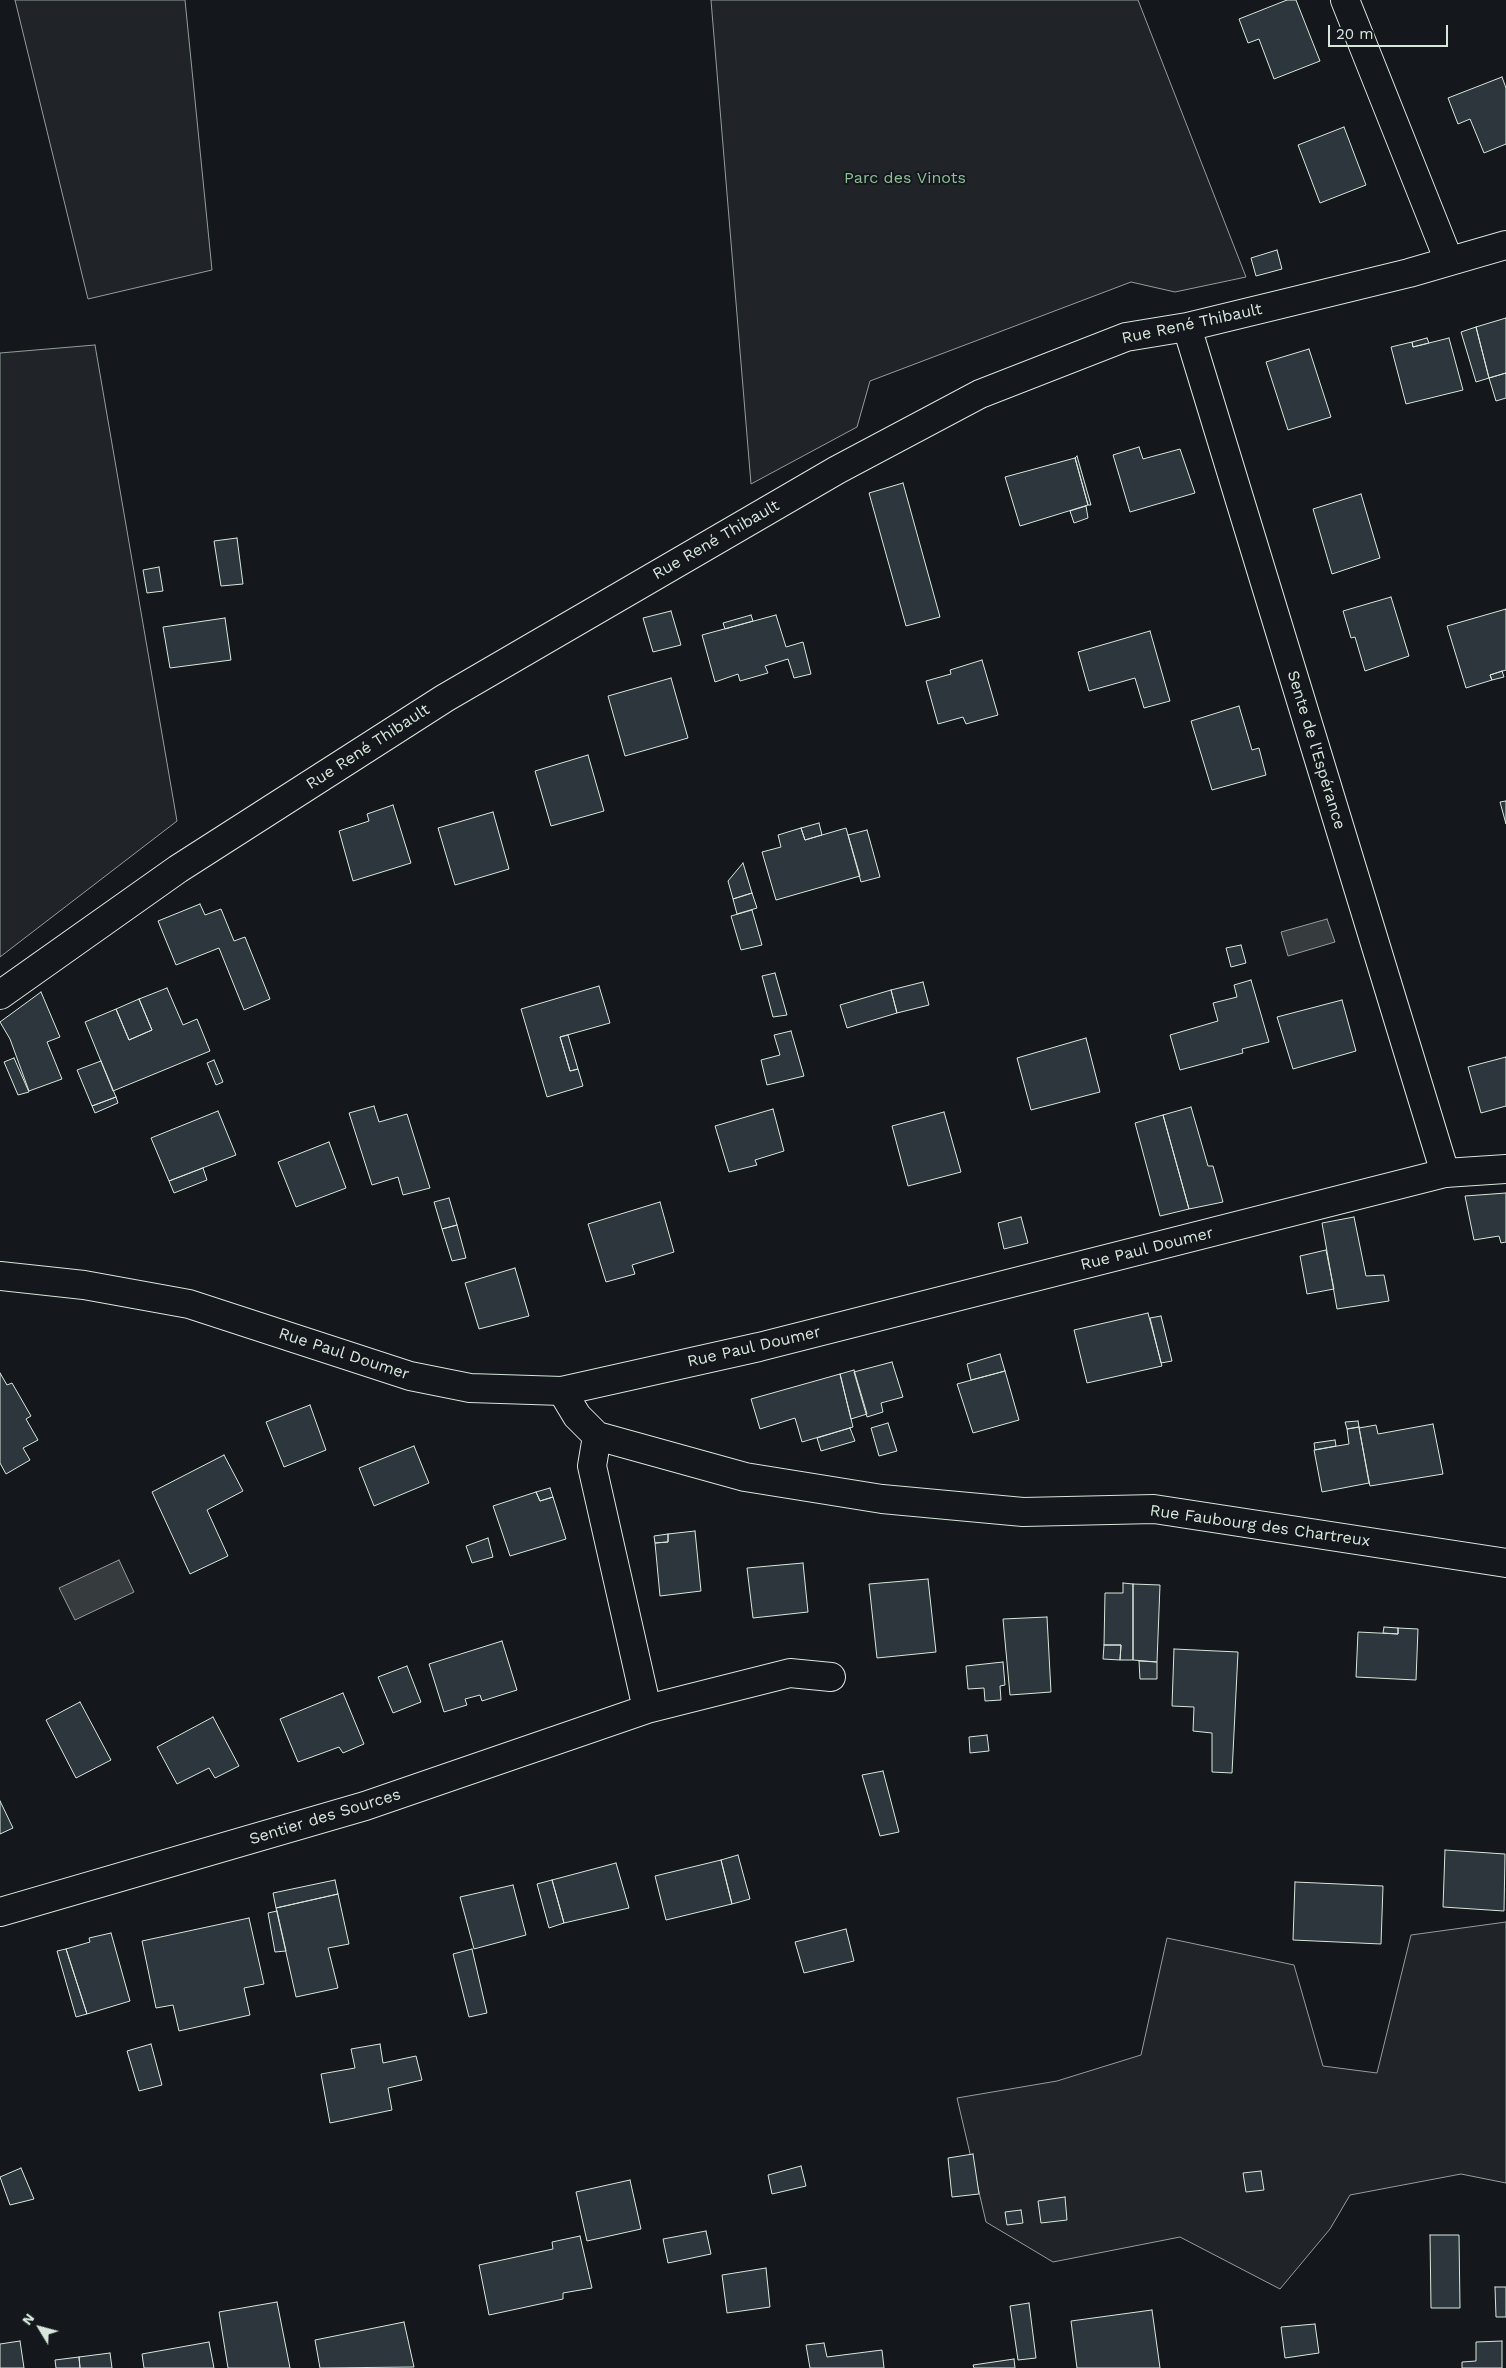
<!DOCTYPE html>
<html>
<head>
<meta charset="utf-8">
<style>
	body { margin:0 }
	#map { position:relative; width:1506px; height:2368px; overflow:hidden; background:#14181c; font-family:"Work Sans",sans-serif }
	canvas { display:block }
	.north { position:absolute; left:15px; top:2303px; width:50px; height:50px; -webkit-text-stroke:4px #14181c; paint-order:stroke; rotate:307deg; font-size:14px; font-weight:700; line-height:20px; text-align:center; color:#d8e6dc }
	.north::after { content:''; display:block; margin:auto; width:18px; height:22px; background:#d8e6dc; clip-path:polygon(50% 0,100% 100%,50% 72%,0 100%) }
	.scale { position:absolute; left:1328px; top:25px; width:120px; height:22px; box-sizing:border-box; border:2px solid #d8e6dc; border-top:0; padding-left:6px; font-size:15px; line-height:18px; white-space:nowrap; color:#d8e6dc; -webkit-text-stroke:4px #14181c; paint-order:stroke }
</style>
</head>
<body>
<div id="map">
<canvas width="1506" height="2368"></canvas>
<div class="north">N</div>
<div class="scale">20 m</div>
</div>
<script>
const g = document.querySelector('canvas').getContext('2d');
g.lineJoin = 'round';
function paint(path, color) {
  g.fillStyle = color;
  g.fill(path, 'evenodd');
}
function shape(rows) {
  const path = new Path2D();
  for (const r of rows) {
    path.moveTo(r[0], r[1]);
    for (let i = 2; i < r.length; i += 2) path.lineTo(r[i], r[i + 1]);
  }
  return path;
}
function strokePath(path, color, width, dash) {
  g.strokeStyle = color;
  g.lineWidth = width;
  g.lineCap = dash ? 'butt' : 'round';
  g.setLineDash(dash || []);
  g.stroke(path);
}
function write(font, color, halo, rows, align = 'center') {
  g.font = font + ' "Work Sans",sans-serif';
  g.lineWidth = 4;
  g.setLineDash([]);
  g.textBaseline = 'middle';
  g.strokeStyle = halo;
  g.fillStyle = color;
  for (const [text, x, y, turn = 0] of rows) {
    g.save();
    g.translate(x, y);
    g.rotate((+turn || 0) * Math.PI / 180);
    g.textAlign = isNaN(turn) ? turn : align;
    if (halo) g.strokeText(text, 0, 0);
    g.fillText(text, 0, 0);
    g.restore();
  }
}
const green = shape([
	[15,0,185,0,212,270,88,299,15,0],
	[711,0,1138,0,1246,277,1175,292,1131,282,870,381,857,427,751,484,711,0],
	[95,345,177,821,0,957,0,353,95,345],
	[1506,1922,1506,2183,1461,2174,1350,2195,1330,2229,1280,2289,1180,2237,1053,2262,986,2222,957,2098,1057,2081,1141,2055,1167,1938,1294,1965,1323,2066,1377,2073,1411,1935,1506,1922]
]);
paint(green, '#202428');
strokePath(green, '#939e99', 1);
const water = shape([
	[1327,919,1335,942,1288,956,1281,932,1327,919],
	[119,1560,134,1592,75,1620,59,1588,119,1560]
]);
paint(water, '#363b3e');
strokePath(water, '#939e99', 1);
const building = shape([
	[1287,0,1296,0,1320,61,1274,79,1259,39,1248,43,1239,19,1287,0],
	[1502,77,1506,88,1506,144,1484,153,1470,119,1458,124,1448,98,1502,77],
	[1344,127,1366,185,1320,203,1298,145,1344,127],
	[1277,250,1282,269,1256,276,1251,258,1277,250],
	[1506,318,1506,373,1489,378,1476,327,1506,318],
	[1476,327,1489,378,1476,382,1461,332,1476,327],
	[1427,338,1429,343,1413,347,1412,342,1427,338],
	[1449,338,1463,390,1406,404,1391,347,1412,342,1413,347,1449,338],
	[1309,349,1331,417,1288,430,1266,362,1309,349],
	[1506,373,1506,398,1496,401,1489,378,1506,373],
	[1139,447,1143,459,1180,449,1195,493,1130,512,1113,455,1139,447],
	[1077,456,1091,505,1088,505,1075,458,1077,456],
	[1075,458,1088,505,1020,526,1005,477,1075,458],
	[903,483,940,617,906,626,869,493,903,483],
	[1361,494,1380,558,1332,574,1313,509,1361,494],
	[1086,506,1088,518,1074,523,1070,511,1086,506],
	[237,538,243,584,221,586,214,541,237,538],
	[159,567,163,591,147,593,143,570,159,567],
	[1391,597,1409,656,1365,671,1355,637,1351,638,1343,611,1391,597],
	[1506,609,1506,670,1490,675,1492,680,1466,688,1447,626,1506,609],
	[671,611,681,645,653,652,643,618,671,611],
	[751,615,753,621,725,629,723,623,751,615],
	[776,615,786,647,803,642,811,674,794,678,788,659,765,666,768,673,740,681,738,674,715,682,702,635,776,615],
	[225,618,231,660,170,668,163,627,225,618],
	[1150,631,1170,701,1144,708,1135,678,1089,691,1078,652,1150,631],
	[982,660,998,715,966,724,963,717,938,724,926,681,951,674,950,670,982,660],
	[1502,671,1504,677,1492,680,1490,675,1502,671],
	[671,678,688,738,625,756,608,696,671,678],
	[1239,706,1252,750,1259,748,1266,775,1212,790,1191,721,1239,706],
	[588,755,604,811,551,826,535,771,588,755],
	[1506,801,1506,824,1500,802,1506,801],
	[393,805,411,863,353,881,339,831,369,821,367,814,393,805],
	[493,812,509,869,455,885,438,828,493,812],
	[819,823,822,835,805,840,801,828,819,823],
	[801,828,805,840,846,828,860,876,776,900,762,852,781,847,778,835,801,828],
	[867,830,880,877,861,882,848,835,867,830],
	[743,863,752,893,733,899,728,881,743,863],
	[752,893,757,908,737,914,733,899,752,893],
	[200,904,205,915,221,909,234,941,245,937,270,999,244,1010,219,948,176,965,158,921,200,904],
	[752,910,762,945,741,950,731,916,752,910],
	[1241,945,1246,963,1231,967,1226,948,1241,945],
	[775,973,787,1015,773,1017,762,976,775,973],
	[1251,980,1269,1042,1242,1049,1243,1053,1180,1070,1170,1035,1218,1021,1213,1003,1237,997,1234,985,1251,980],
	[923,982,929,1005,897,1013,891,990,923,982],
	[599,986,610,1023,560,1037,570,1071,578,1069,583,1086,547,1097,521,1009,599,986],
	[167,988,183,1025,197,1019,210,1051,113,1091,85,1022,116,1009,129,1040,152,1030,139,999,167,988],
	[891,990,897,1013,847,1028,840,1005,891,990],
	[41,992,60,1037,47,1042,62,1079,29,1091,10,1039,0,1022,41,992],
	[139,999,152,1030,129,1040,116,1009,139,999],
	[1342,1000,1356,1051,1293,1069,1277,1017,1342,1000],
	[791,1031,804,1076,767,1085,761,1060,780,1055,774,1035,791,1031],
	[568,1035,578,1069,570,1071,560,1037,568,1035],
	[1086,1038,1100,1092,1031,1110,1017,1058,1086,1038],
	[1506,1057,1506,1106,1481,1113,1468,1067,1506,1057],
	[14,1058,29,1092,18,1095,4,1062,14,1058],
	[214,1060,223,1082,216,1085,207,1063,214,1060],
	[101,1061,116,1097,92,1106,77,1070,101,1061],
	[116,1097,118,1103,95,1113,92,1106,116,1097],
	[374,1106,379,1122,407,1114,430,1188,403,1195,398,1177,372,1185,349,1113,374,1106],
	[1191,1107,1208,1166,1213,1166,1223,1202,1189,1209,1163,1115,1191,1107],
	[773,1109,784,1151,755,1160,757,1165,729,1172,715,1126,773,1109],
	[218,1111,236,1155,169,1181,151,1138,218,1111],
	[944,1112,961,1172,908,1186,892,1126,944,1112],
	[1163,1115,1189,1209,1160,1216,1135,1123,1163,1115],
	[329,1142,346,1188,296,1207,278,1162,329,1142],
	[203,1168,207,1180,174,1193,169,1181,203,1168],
	[1506,1193,1506,1242,1501,1243,1499,1236,1474,1240,1465,1196,1506,1193],
	[449,1198,457,1225,442,1229,434,1202,449,1198],
	[660,1202,674,1252,632,1265,635,1274,606,1282,588,1224,660,1202],
	[1021,1217,1028,1243,1004,1249,998,1223,1021,1217],
	[1354,1217,1366,1276,1384,1275,1389,1301,1337,1309,1322,1223,1354,1217],
	[457,1225,466,1258,452,1261,442,1229,457,1225],
	[1326,1250,1334,1289,1307,1294,1300,1256,1326,1250],
	[515,1268,529,1316,479,1329,465,1283,515,1268],
	[1148,1313,1162,1366,1087,1383,1074,1330,1148,1313],
	[1161,1316,1172,1361,1161,1363,1150,1318,1161,1316],
	[1000,1354,1005,1371,971,1380,967,1364,1000,1354],
	[892,1362,903,1397,881,1403,883,1412,867,1417,854,1372,892,1362],
	[854,1370,867,1414,851,1419,840,1374,854,1370],
	[1005,1371,1019,1420,973,1433,957,1384,1005,1371],
	[0,1373,7,1385,12,1383,31,1416,26,1419,38,1440,23,1448,30,1460,6,1474,0,1463,0,1373],
	[840,1374,853,1427,802,1442,795,1418,760,1429,751,1399,840,1374],
	[310,1405,326,1450,284,1467,266,1422,310,1405],
	[1358,1421,1359,1427,1347,1429,1345,1422,1358,1421],
	[888,1423,897,1451,879,1456,871,1428,888,1423],
	[1433,1424,1443,1474,1370,1486,1359,1428,1376,1425,1378,1434,1433,1424],
	[1359,1427,1369,1483,1322,1492,1314,1450,1349,1444,1347,1429,1359,1427],
	[850,1428,855,1441,821,1451,817,1438,850,1428],
	[1335,1440,1336,1446,1315,1450,1314,1443,1335,1440],
	[414,1446,429,1483,374,1506,359,1468,414,1446],
	[224,1455,243,1491,207,1510,228,1556,190,1574,152,1492,224,1455],
	[550,1488,553,1497,540,1501,536,1492,550,1488],
	[536,1492,540,1501,553,1497,566,1539,510,1556,493,1506,536,1492],
	[695,1531,701,1591,660,1596,655,1543,668,1542,668,1534,695,1531],
	[668,1534,668,1542,655,1543,654,1536,668,1534],
	[488,1538,493,1557,472,1563,466,1546,488,1538],
	[803,1563,808,1612,753,1618,747,1568,803,1563],
	[928,1579,936,1652,877,1658,869,1584,928,1579],
	[1123,1583,1133,1584,1133,1660,1120,1660,1121,1645,1104,1645,1105,1593,1123,1593,1123,1583],
	[1133,1584,1160,1585,1157,1662,1133,1660,1133,1584],
	[1047,1617,1051,1692,1010,1695,1003,1619,1047,1617],
	[1384,1627,1398,1628,1398,1634,1383,1633,1384,1627],
	[1398,1628,1418,1629,1416,1680,1356,1677,1358,1632,1398,1634,1398,1628],
	[502,1641,517,1690,482,1701,480,1695,465,1699,467,1705,444,1712,429,1664,502,1641],
	[1104,1645,1121,1645,1120,1660,1103,1659,1104,1645],
	[1174,1649,1238,1652,1232,1773,1212,1772,1212,1733,1193,1731,1194,1707,1172,1706,1174,1649],
	[1139,1661,1157,1662,1157,1679,1140,1679,1139,1661],
	[1003,1662,1005,1685,1000,1686,1001,1700,985,1701,984,1688,968,1689,966,1666,1003,1662],
	[407,1666,421,1702,393,1713,378,1677,407,1666],
	[343,1693,364,1744,343,1753,339,1747,298,1762,280,1719,343,1693],
	[80,1702,111,1760,76,1778,46,1720,80,1702],
	[213,1717,239,1766,215,1778,209,1768,177,1784,157,1747,213,1717],
	[987,1735,989,1751,970,1753,969,1737,987,1735],
	[883,1771,899,1832,880,1836,862,1775,883,1771],
	[0,1801,13,1828,0,1834,0,1801],
	[1445,1850,1505,1854,1504,1911,1443,1907,1445,1850],
	[738,1855,750,1899,732,1904,721,1860,738,1855],
	[721,1860,732,1904,666,1920,655,1876,721,1860],
	[616,1863,629,1908,564,1923,552,1880,616,1863],
	[335,1880,338,1894,276,1908,273,1893,335,1880],
	[552,1880,564,1923,549,1928,537,1884,552,1880],
	[1295,1882,1383,1886,1381,1944,1293,1940,1295,1882],
	[513,1885,526,1935,474,1949,460,1897,513,1885],
	[338,1894,349,1944,328,1948,338,1988,296,1997,276,1908,338,1894],
	[277,1911,286,1951,275,1952,268,1913,277,1911],
	[249,1918,264,1984,244,1988,250,2015,179,2031,173,2005,156,2008,142,1941,249,1918],
	[846,1929,854,1961,804,1973,795,1942,846,1929],
	[111,1933,130,2001,87,2014,66,1949,90,1942,89,1938,111,1933],
	[66,1949,87,2014,76,2017,57,1951,66,1949],
	[472,1949,487,2013,469,2017,453,1954,472,1949],
	[151,2044,162,2085,139,2091,127,2051,151,2044],
	[380,2044,383,2063,416,2056,422,2080,388,2088,392,2110,330,2123,321,2074,355,2068,351,2049,380,2044],
	[973,2154,979,2194,952,2197,948,2158,973,2154],
	[801,2166,806,2186,772,2194,768,2175,801,2166],
	[21,2168,34,2199,10,2205,0,2177,21,2168],
	[1261,2171,1264,2190,1246,2192,1243,2173,1261,2171],
	[630,2180,641,2229,587,2241,576,2192,630,2180],
	[1065,2197,1067,2220,1041,2223,1038,2201,1065,2197],
	[1021,2210,1023,2223,1007,2225,1005,2212,1021,2210],
	[706,2231,711,2254,668,2263,663,2239,706,2231],
	[1430,2235,1459,2235,1460,2308,1431,2308,1430,2235],
	[580,2236,592,2288,563,2293,563,2299,489,2315,479,2265,553,2249,552,2242,580,2236],
	[766,2268,770,2307,727,2313,722,2275,766,2268],
	[1495,2287,1506,2287,1506,2317,1496,2317,1495,2287],
	[277,2302,290,2368,228,2368,219,2312,277,2302],
	[1029,2303,1036,2358,1018,2360,1010,2306,1029,2303],
	[1152,2310,1160,2368,1077,2368,1071,2321,1152,2310],
	[404,2322,414,2367,320,2368,315,2340,404,2322],
	[1315,2324,1319,2353,1285,2358,1281,2327,1315,2324],
	[20,2341,24,2368,0,2368,0,2344,20,2341],
	[1502,2341,1502,2368,1462,2368,1462,2362,1476,2361,1476,2342,1502,2341],
	[209,2342,214,2368,144,2368,142,2354,209,2342],
	[824,2343,827,2357,882,2350,884,2368,810,2368,806,2345,824,2343],
	[110,2353,112,2368,80,2368,79,2357,110,2353],
	[79,2357,80,2368,56,2368,55,2360,79,2357],
	[1014,2359,1015,2368,974,2368,973,2365,1014,2359]
]);
paint(building, '#2c363c');
strokePath(building, '#d8e6dc', 1);
const minor = shape([
	[1345,0,1449,261],
	[1187,327,1445,1173],
	[0,995,178,869,445,698,837,470,980,394,1126,337,1187,327,1286,303,1409,273,1506,245],
	[562,1391,577,1416,597,1436,745,1477,882,1499,1023,1512,1154,1509,1506,1563],
	[597,1436,592,1466,647,1709],
	[0,1912,365,1806,647,1709,790,1673,831,1677]
]);
const tertiary = shape([
	[0,1276,84,1285,189,1304,410,1376,470,1388,562,1391,759,1347,1445,1173,1506,1169]
]);
strokePath(minor, '#d8e6dc', 30);
strokePath(tertiary, '#d8e6dc', 30);
strokePath(minor, '#14181c', 28);
strokePath(tertiary, '#14181c', 28);
write('16px', '#8ac095', '#14181c', [
	["Parc des Vinots",905,178]
]);
write('16px', '#d8e6dc', '#14181c', [
	["Rue René Thibault",1192,324,-12],
	["Rue René Thibault",716,540,-30],
	["Rue René Thibault",368,747,-33],
	["Sente de l'Espérance",1316,750,73],
	["Rue Paul Doumer",1147,1249,-14],
	["Rue Paul Doumer",754,1347,-13],
	["Rue Paul Doumer",344,1354,18],
	["Rue Faubourg des Chartreux",1260,1526,8],
	["Sentier des Sources",325,1817,-17]
]);
</script>
</body>
</html>
